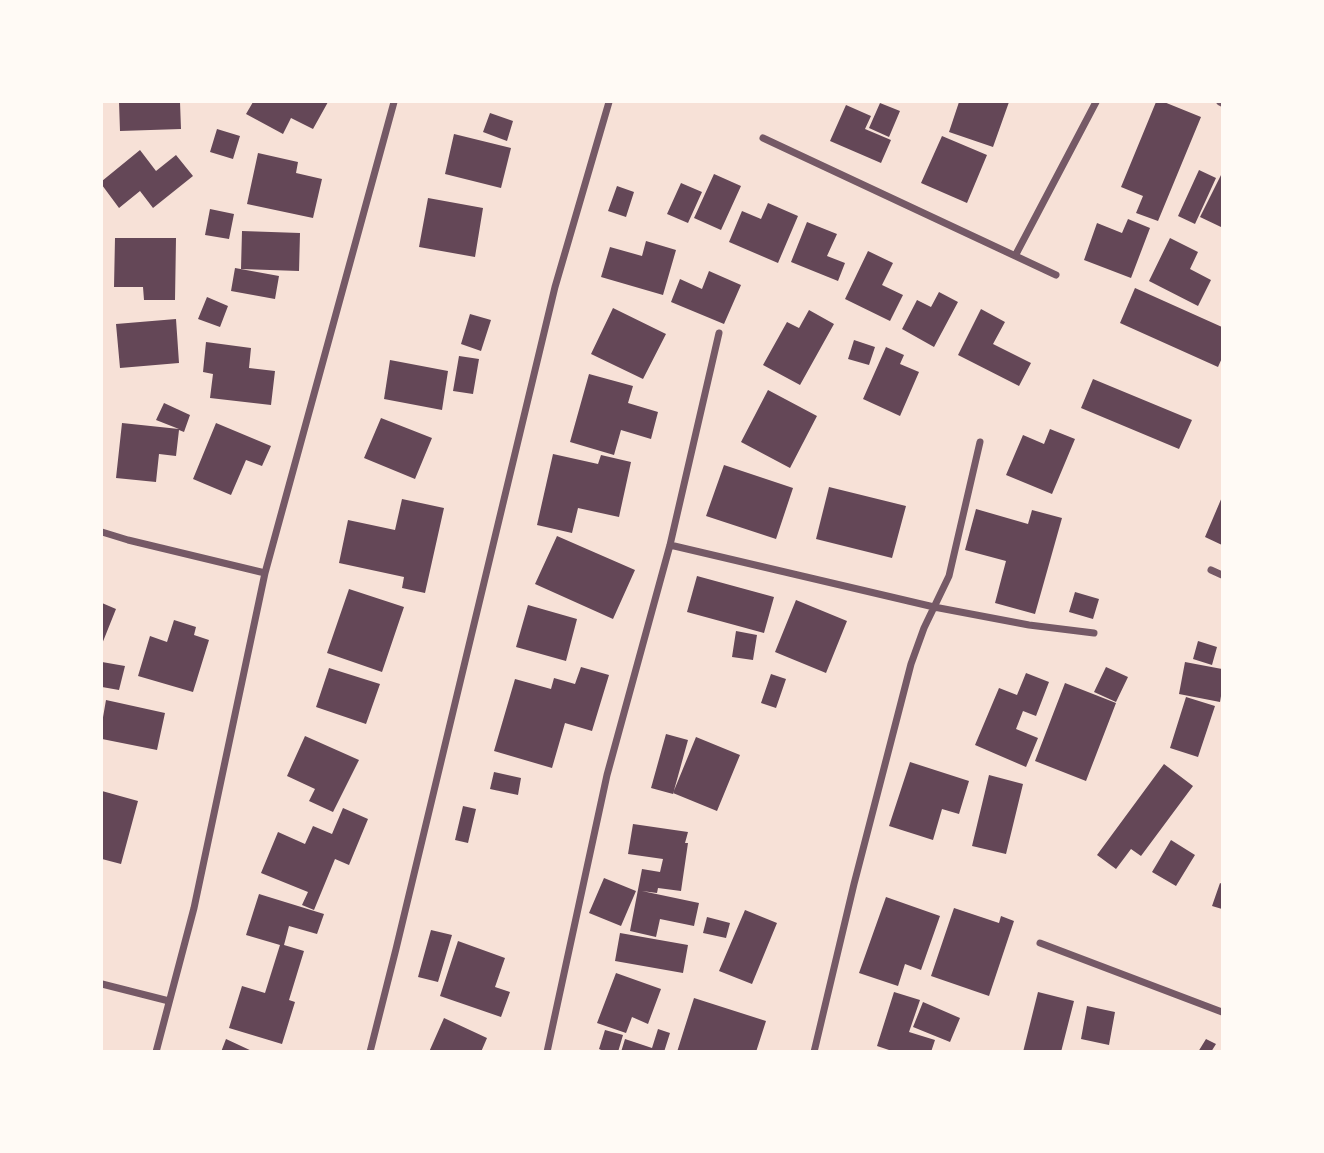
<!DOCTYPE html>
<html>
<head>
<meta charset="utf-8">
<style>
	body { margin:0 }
	#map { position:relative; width:1324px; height:1153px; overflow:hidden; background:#f7e1d7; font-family:Georgia,serif }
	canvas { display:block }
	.frame { position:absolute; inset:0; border:103px solid #fffaf5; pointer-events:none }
</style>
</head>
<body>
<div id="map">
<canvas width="1324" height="1153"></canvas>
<div class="frame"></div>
</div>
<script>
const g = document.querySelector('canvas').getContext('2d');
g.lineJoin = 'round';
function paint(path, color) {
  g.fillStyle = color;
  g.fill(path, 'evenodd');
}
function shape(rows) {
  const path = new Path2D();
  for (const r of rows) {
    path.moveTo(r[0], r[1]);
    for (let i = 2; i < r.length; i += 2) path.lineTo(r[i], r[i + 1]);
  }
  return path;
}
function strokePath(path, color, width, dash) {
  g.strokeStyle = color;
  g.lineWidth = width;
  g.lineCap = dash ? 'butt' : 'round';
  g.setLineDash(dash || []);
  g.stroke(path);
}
paint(shape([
	[119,102,180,102,181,129,120,131],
	[253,102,328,102,313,129,291,118,283,134,246,114],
	[959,102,1009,102,993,147,949,132],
	[1156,102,1164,102,1201,117,1158,221,1136,213,1143,196,1121,187],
	[880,103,900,111,889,137,869,128],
	[846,105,871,116,865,129,891,140,881,163,830,141],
	[490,113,513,121,507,141,483,132],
	[217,129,240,136,233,159,210,152],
	[454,134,511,148,501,188,445,174],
	[942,136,987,155,967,203,921,183],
	[140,150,156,171,176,155,193,176,153,208,140,191,119,208,102,185,102,181],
	[258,153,298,162,296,173,322,179,313,218,247,204],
	[1199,170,1216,178,1195,224,1178,216],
	[1222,173,1222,224,1221,227,1200,217],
	[714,174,741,186,721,230,694,218],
	[681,183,702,192,688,223,667,214],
	[617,186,634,192,626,217,608,211],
	[428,198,483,208,475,257,419,247],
	[768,203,798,216,778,263,729,242,742,211,761,219],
	[210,209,234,214,229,239,205,235],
	[1128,219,1150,228,1131,278,1084,260,1097,223,1122,233],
	[807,222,837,234,827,256,845,263,838,281,791,262],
	[242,231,300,233,299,271,241,269],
	[115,238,176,238,175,300,144,300,143,287,114,287],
	[1170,238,1198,252,1190,269,1211,280,1198,306,1149,281],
	[646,241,676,250,663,295,601,277,610,247,642,256],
	[868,251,893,263,882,285,903,295,890,321,845,299],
	[235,268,279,276,275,299,231,291],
	[709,271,741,285,724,324,671,302,680,279,702,289],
	[1135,288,1222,327,1222,358,1218,367,1120,323],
	[939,292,958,302,934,347,902,329,917,300,931,307],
	[207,297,228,306,220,327,198,319],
	[613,308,666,334,643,379,591,354],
	[981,309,1005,322,993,344,1031,363,1019,386,958,355],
	[809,310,834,324,800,385,763,365,787,322,799,328],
	[470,314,491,320,481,351,461,344],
	[176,319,179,363,120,368,116,324],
	[854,340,875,347,869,365,848,359],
	[206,342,251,348,249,368,275,371,271,405,210,398,213,374,203,372],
	[886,347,904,355,900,364,919,372,900,416,863,399],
	[459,356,479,359,473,394,453,391],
	[390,360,448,371,442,410,384,399],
	[589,374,633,386,628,403,658,412,651,439,621,430,614,455,570,442],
	[1093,379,1192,420,1179,449,1081,408],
	[768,390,817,416,790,468,741,442],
	[164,403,190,415,184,432,179,430,176,456,159,454,156,482,116,478,122,423,179,429,156,420],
	[381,418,432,438,415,479,364,458],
	[216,423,271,446,262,466,246,460,231,495,193,479],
	[1050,429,1075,439,1052,494,1006,475,1023,435,1044,444],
	[553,454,598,464,601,455,631,462,619,517,578,508,572,533,537,525],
	[724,465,793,488,776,539,706,516],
	[829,487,906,506,892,558,816,539],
	[1222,497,1222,545,1205,537],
	[402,499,444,508,425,593,402,588,404,577,339,563,348,520,395,530],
	[976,509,1028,524,1032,510,1062,518,1035,614,995,603,1006,561,965,550],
	[557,536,635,570,613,619,535,584],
	[697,576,774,597,764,633,687,612],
	[349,589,404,607,382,672,327,653],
	[1075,592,1099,599,1093,619,1069,612],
	[796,600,847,621,826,673,775,652],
	[102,603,116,609,102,644],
	[528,605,577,619,566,661,516,647],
	[174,620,196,627,194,635,209,640,193,692,138,676,150,636,167,642],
	[736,631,757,635,753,660,732,657],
	[1198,641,1217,647,1212,665,1193,659],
	[102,662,125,666,119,690,102,687],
	[1185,662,1222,669,1222,690,1220,702,1179,694],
	[581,667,609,675,592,731,565,723,552,768,494,751,515,679,551,689,554,678,575,684],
	[1106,667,1128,677,1116,702,1094,692],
	[329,668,380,684,366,724,316,707],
	[1026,673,1049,682,1036,716,1023,711,1016,729,1038,738,1026,767,975,745,999,688,1017,695],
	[771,674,786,679,776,708,761,703],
	[1065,683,1116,703,1086,781,1035,761],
	[1186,697,1215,706,1198,757,1170,748],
	[106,700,165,713,157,750,102,739,102,723],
	[666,734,688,740,673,794,651,788],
	[305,736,359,760,333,812,309,801,315,789,287,776],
	[696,737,740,755,717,811,673,793],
	[910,762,969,781,959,814,942,809,933,840,889,826],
	[1164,764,1193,786,1141,856,1131,849,1116,869,1097,855],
	[494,772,521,778,518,795,490,789],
	[989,775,1023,784,1006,854,972,846],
	[102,791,138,801,121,864,102,859],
	[463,806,476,809,468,843,455,840],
	[343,808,368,819,349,865,335,859,314,910,302,905,308,892,261,873,278,832,305,844,313,826,332,834],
	[633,824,688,832,685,843,688,843,681,891,658,888,657,893,642,891,699,903,694,926,660,919,656,937,630,931,642,869,660,872,663,859,628,854],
	[1171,840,1195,855,1176,886,1152,872],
	[604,878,636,891,621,926,589,913],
	[1220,883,1222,884,1222,909,1212,906],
	[259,894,324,914,317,934,289,926,284,945,304,951,289,1000,295,1002,282,1044,229,1028,242,986,265,993,280,945,246,935],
	[886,897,940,916,921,970,905,964,898,986,859,973],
	[954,908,999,923,1001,916,1014,921,989,996,931,976],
	[745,910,777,923,752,984,719,971],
	[707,917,730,923,726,938,703,933],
	[431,930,452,935,438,982,418,977],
	[620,933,688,945,683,973,615,961],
	[458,941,505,958,495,987,510,992,501,1017,440,996],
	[616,973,661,989,648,1024,632,1017,626,1033,597,1023],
	[894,992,920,1000,909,1032,935,1040,931,1052,895,1052,877,1046],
	[1038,992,1074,1001,1061,1052,1023,1052],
	[694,998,766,1021,756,1052,677,1052],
	[923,1002,960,1018,950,1042,913,1027],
	[1087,1006,1115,1012,1109,1045,1081,1039],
	[444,1018,487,1038,481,1052,429,1052],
	[658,1029,670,1033,664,1052,621,1052,625,1039,652,1048],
	[605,1030,623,1035,618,1052,606,1052,599,1049],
	[226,1039,254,1052,221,1052],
	[1206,1039,1216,1044,1211,1052,1198,1052]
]), '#644757');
strokePath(shape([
	[1220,102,1222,103],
	[763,138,1056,275],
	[1015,256,1096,102],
	[102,532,128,540,265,573],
	[670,545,934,607,1029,625,1094,633],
	[1211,570,1222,575],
	[1040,943,1222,1012],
	[102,984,169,1001],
	[156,1052,194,908,265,573,394,102],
	[370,1052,396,949,555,287,609,102],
	[547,1052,607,775,670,545,719,333],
	[814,1052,854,884,911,664,924,628,949,576,980,442]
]), '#755966', 7);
</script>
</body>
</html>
